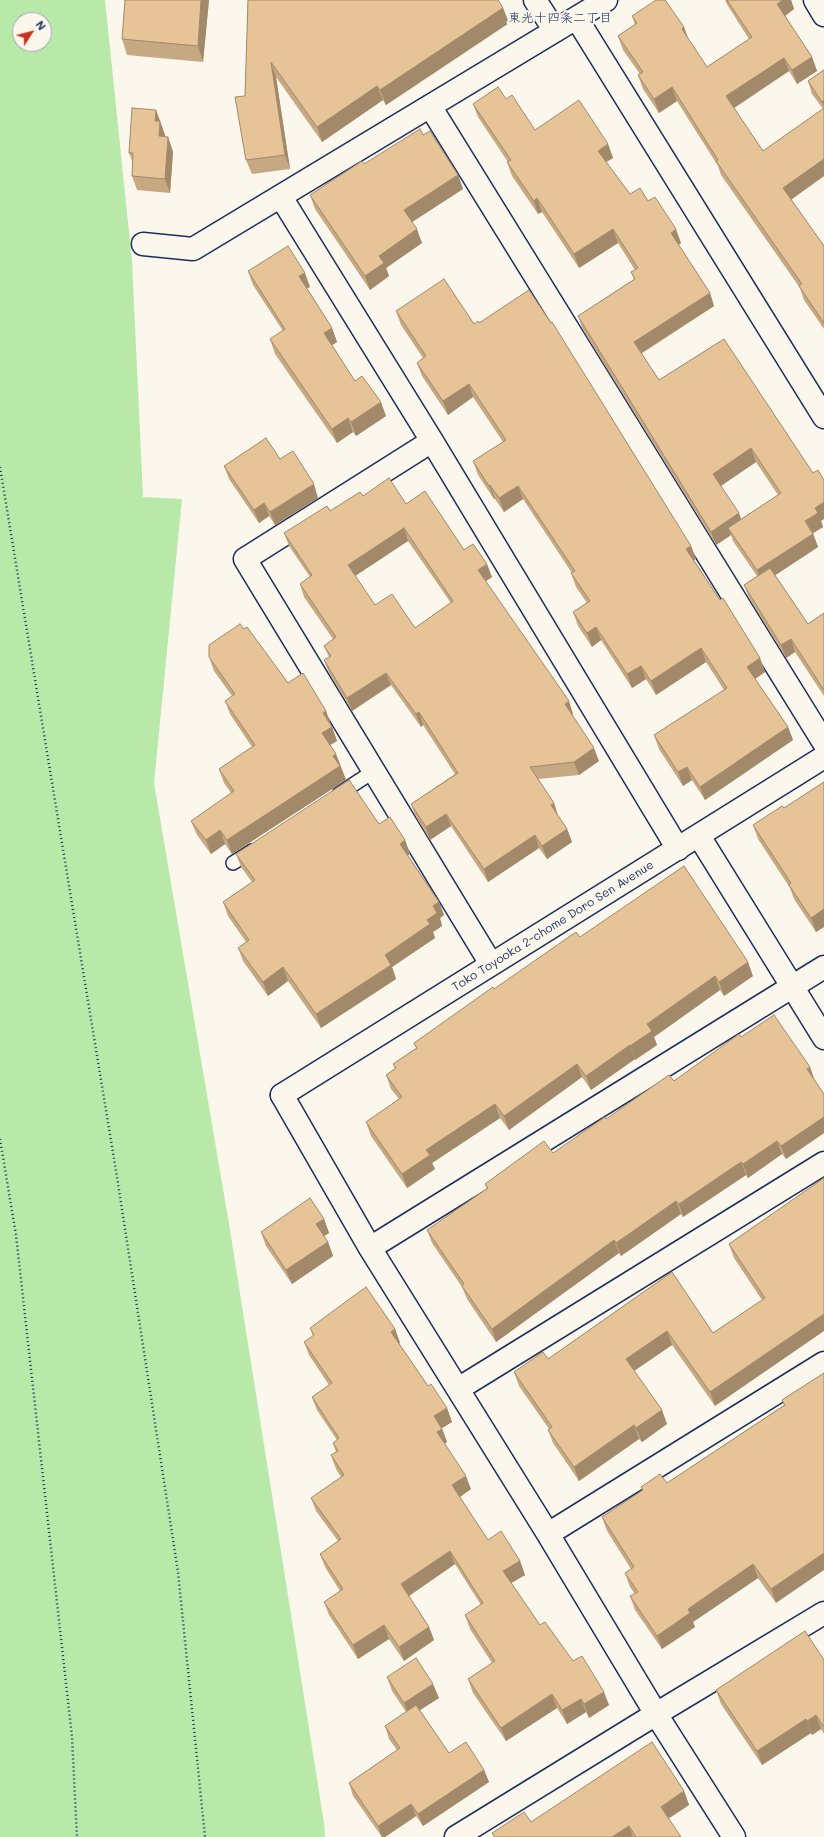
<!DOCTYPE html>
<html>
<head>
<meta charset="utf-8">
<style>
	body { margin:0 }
	#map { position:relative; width:824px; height:1837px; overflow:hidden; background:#fbf7ec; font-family:Mali,sans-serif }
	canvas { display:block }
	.north { position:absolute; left:12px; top:12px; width:40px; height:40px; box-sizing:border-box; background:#fbf7ec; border:1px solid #a1a7b3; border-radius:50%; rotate:54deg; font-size:11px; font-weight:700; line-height:16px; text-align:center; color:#1b2f5e }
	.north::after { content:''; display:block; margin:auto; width:14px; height:18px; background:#c8321e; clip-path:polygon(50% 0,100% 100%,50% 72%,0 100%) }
</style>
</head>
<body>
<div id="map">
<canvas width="824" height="1837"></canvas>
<div class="north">N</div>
</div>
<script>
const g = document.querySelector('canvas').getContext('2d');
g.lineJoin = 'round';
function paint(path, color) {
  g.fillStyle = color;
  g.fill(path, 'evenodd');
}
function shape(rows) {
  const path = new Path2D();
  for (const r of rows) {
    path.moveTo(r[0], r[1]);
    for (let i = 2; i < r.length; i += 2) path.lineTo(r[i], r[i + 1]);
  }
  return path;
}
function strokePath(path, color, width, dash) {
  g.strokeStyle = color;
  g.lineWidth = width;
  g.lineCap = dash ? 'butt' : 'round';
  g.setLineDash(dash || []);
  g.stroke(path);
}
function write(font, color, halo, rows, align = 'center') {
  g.font = font + ' Mali,"Klee One",sans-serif';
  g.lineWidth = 4;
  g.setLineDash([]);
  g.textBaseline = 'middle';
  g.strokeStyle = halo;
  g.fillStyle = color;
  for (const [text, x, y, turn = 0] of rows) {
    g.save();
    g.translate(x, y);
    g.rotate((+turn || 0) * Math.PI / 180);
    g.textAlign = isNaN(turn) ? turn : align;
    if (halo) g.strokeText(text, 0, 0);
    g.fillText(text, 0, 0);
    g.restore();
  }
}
paint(shape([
	[0,0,105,0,132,261,143,497,182,499,154,783,230,1230,324,1823,325,1837,0,1837],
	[20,20,44,20,44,44,20,44]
]), '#b9e9a9');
const service = shape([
	[339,794,374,771],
	[233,863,252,851]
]);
const minor = shape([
	[535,0,555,31],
	[815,0,824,15],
	[577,19,824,417],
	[430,106,824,743],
	[281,197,432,441,678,849],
	[143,244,193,249,606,0],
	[432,441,245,559,491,964],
	[282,1095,370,1248,548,1534,656,1714,734,1837],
	[370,1248,824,967],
	[458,1389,824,1163],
	[548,1534,824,1363],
	[456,1837,656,1714,824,1613]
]);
const tertiary = shape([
	[699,836,824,1038],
	[282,1095,824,757]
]);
strokePath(service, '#1b2f5e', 16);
strokePath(minor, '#1b2f5e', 25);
strokePath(tertiary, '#1b2f5e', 25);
strokePath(shape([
	[0,467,117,1177,178,1572,205,1837],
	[0,1139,16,1235,72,1737,77,1837]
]), '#1b2f5e', 2.5, [1, 3]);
strokePath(service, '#fbf7ec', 13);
strokePath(minor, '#fbf7ec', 22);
strokePath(tertiary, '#fbf7ec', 22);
paint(shape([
	[209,0,203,62,127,55,122,39],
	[248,0,503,8,509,23,386,105,383,100,322,142,276,77,290,169,252,174,246,160,245,96],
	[725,0,791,0,794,9,785,16,812,57,817,71,797,84,789,71,734,108,763,151,823,109,812,94,808,81,824,70,824,176,791,199,824,246,824,329,804,300,800,288,721,175,718,166,677,101,659,113,643,89,638,75,640,74,623,50,618,36,635,25,632,16,684,27,688,39,707,67,749,39,728,6],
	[506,99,535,130,608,144,613,158,606,162,630,194,648,201,681,243,679,245,710,293,714,306,641,354,659,380,724,339,821,521,823,527,813,533,818,547,775,575,808,624,824,613,824,696,795,652,786,658,749,598,744,585,757,576,733,541,731,535,716,545,583,330,578,316,634,279,631,272,635,270,618,243,579,268,542,212,538,214,512,176,507,162,508,162,478,117,473,104],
	[756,462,778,495,741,519,720,486],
	[156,110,165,135,165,137,168,137,173,152,170,193,137,190,132,176,133,163,129,153],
	[423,135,458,175,463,189,412,222,422,243,386,268,389,276,370,290,315,209,310,195,364,164],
	[248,271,310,287,307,288,332,328,337,342,332,345,355,381,386,416,356,436,353,432,337,443,275,354,270,339,283,331,253,285],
	[396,311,474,324,479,323,691,546,696,559,694,560,720,600,760,658,765,672,755,679,788,727,793,740,705,800,692,780,683,786,659,749,654,735,724,690,706,662,656,695,646,679,632,688,601,640,592,647,578,626,573,612,587,603,576,587,571,573,572,573,523,499,504,512,495,499,494,499,478,475,473,461,503,442,473,397,448,415,422,376,417,363,423,358,401,325],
	[280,459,318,498,275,525,269,516,259,523,229,479,224,466],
	[363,496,406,504,464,550,492,577,486,581,573,714,572,715,599,761,579,775,538,779,554,803,558,816,567,829,572,842,547,859,539,848,488,882,451,826,430,840,416,817,411,804,455,774,423,725,421,727,391,685,352,711,329,673,324,660,329,657,324,646,333,639,304,597,300,584,310,577,289,546,284,533],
	[408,541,451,603,415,628,375,605,355,576],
	[209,657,288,683,326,711,337,741,330,745,336,754,346,780,232,854,225,844,211,854,197,835,191,821,231,793,224,783,219,769,252,747,230,714,225,701,232,696,214,671],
	[824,782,824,927,816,932,794,899,790,888,758,839,753,825,784,808],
	[379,824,405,840,410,854,408,855,439,902,444,915,440,918,442,926,433,932,435,938,392,967,396,979,321,1028,288,981,268,996,243,961,238,948,246,942,228,916,223,902,252,882,241,867,236,854],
	[580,937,753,976,724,996,720,990,654,1037,657,1045,635,1060,635,1059,591,1090,582,1077,509,1130,500,1118,432,1163,435,1169,407,1188,371,1136,366,1122,399,1099,391,1089,386,1075,395,1069,393,1064,416,1048,414,1043,494,989],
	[741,1037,815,1081,824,1094,824,1133,786,1159,782,1154,748,1178,746,1175,683,1217,681,1214,621,1256,619,1253,496,1342,467,1299,462,1287,432,1243,427,1230,487,1189,485,1184,553,1153,606,1119,674,1081],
	[824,1178,715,1406,672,1345,634,1371,667,1424,642,1442,639,1439,579,1481,553,1443,548,1430,549,1429,519,1386,514,1372,548,1359,672,1272,713,1333,762,1300,734,1258,729,1244],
	[324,1219,329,1233,324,1236,328,1242,333,1256,292,1284,266,1246,261,1232],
	[310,1328,395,1329,400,1343,399,1343,428,1386,447,1408,452,1422,442,1428,447,1442,445,1444,471,1489,460,1497,488,1540,520,1561,525,1575,511,1583,540,1625,573,1661,609,1705,589,1718,586,1712,567,1724,557,1708,506,1741,473,1693,468,1679,492,1663,470,1629,465,1615,481,1605,455,1564,409,1596,429,1627,434,1640,404,1661,389,1639,358,1659,329,1615,324,1602,340,1591,325,1567,320,1554,338,1541,316,1511,311,1498,341,1477,336,1469,331,1455,336,1452,333,1443,337,1440,317,1410,312,1397,329,1385,309,1355,304,1342,313,1336],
	[824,1373,776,1603,758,1578,693,1622,695,1627,662,1649,635,1610,630,1596,635,1594,630,1587,625,1573,631,1569,607,1531,602,1517,642,1491,641,1487,667,1483,784,1405,782,1400],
	[824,1660,824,1734,821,1729,812,1735,811,1733,762,1765,721,1704,716,1690],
	[387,1677,439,1698,420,1710,449,1753,484,1770,489,1782,423,1826,416,1816,385,1837,382,1837,353,1796,349,1783,397,1750,389,1739,385,1726,406,1712,392,1691],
	[684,1791,689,1805,668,1819,681,1837,494,1837,492,1833,531,1822]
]), '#c6a983');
paint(shape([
	[201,0,209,0,203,62,198,46],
	[783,0,791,0,794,9,782,18,777,4],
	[503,8,509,23,386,105,380,90],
	[684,27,689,41,682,29],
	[812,57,817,71,797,84,792,70],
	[784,58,789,71,731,110,726,96],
	[271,62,276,77,290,169,285,155],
	[377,86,383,100,322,142,317,127],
	[672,87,677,101,659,113,654,99],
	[824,100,824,107,822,102],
	[156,110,165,135,164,151,159,136,155,121],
	[168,137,173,152,170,193,165,179],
	[608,144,613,158,603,164,598,151],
	[824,159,824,176,788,202,783,188],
	[458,175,463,189,409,224,404,210],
	[537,198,542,212,538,214,534,201],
	[417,229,422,243,386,268,389,276,370,290,365,276,379,256],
	[613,229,618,243,579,268,574,254],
	[676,229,681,243,676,246,671,233],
	[305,273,310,287,304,290,299,276],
	[710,293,714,306,638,355,634,342],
	[332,328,337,342,329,347,324,333],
	[469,384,473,397,448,415,443,401],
	[381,402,386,416,356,436,351,422],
	[348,418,353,432,337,443,332,429],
	[751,448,756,462,718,488,713,474],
	[314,484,318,498,275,525,270,512],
	[490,485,495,499,494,499,489,486],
	[518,486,523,499,504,512,499,498],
	[824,502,824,519,821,521,823,527,810,535,805,521,815,508],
	[264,503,269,516,259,523,254,510],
	[739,513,744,527,728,528,731,535,716,545,711,532],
	[404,528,408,541,352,578,348,565],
	[813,534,818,547,762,584,757,570],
	[691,546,696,559,691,562,686,549],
	[487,564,492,577,483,583,478,570],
	[596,627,601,640,592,647,587,633],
	[791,639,795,652,786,658,781,645],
	[701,648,706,662,656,695,651,681],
	[760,658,765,672,752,681,747,667],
	[641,666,646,679,632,688,627,674],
	[386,673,391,685,352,711,347,698],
	[569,701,573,714,569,717,565,704],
	[326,711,331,725,323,713],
	[419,712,423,725,421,727,416,714],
	[332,727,337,741,327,747,322,733],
	[788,727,793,740,705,800,700,787],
	[594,748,599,761,579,775,574,762],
	[336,754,346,780,232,854,227,840],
	[687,767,692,780,683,786,678,772],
	[554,803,558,816,555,818,551,805],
	[446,814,451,826,430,840,426,827],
	[567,829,572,842,547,859,542,846],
	[220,830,225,844,211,854,206,840],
	[535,835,539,848,488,882,484,869],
	[405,840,410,854,405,857,400,844],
	[439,902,444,915,440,918,442,926,433,932,435,938,392,967,396,979,321,1028,316,1014,427,920,433,906],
	[824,909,824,927,816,932,811,918],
	[748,962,753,976,724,996,719,982],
	[283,967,288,981,268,996,263,982],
	[715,976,720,990,654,1037,657,1045,635,1060,630,1046,647,1024],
	[630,1045,635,1059,591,1090,586,1076],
	[577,1064,582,1077,509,1130,504,1116],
	[810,1067,815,1081,807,1069],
	[495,1104,500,1118,432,1163,435,1169,407,1188,402,1174,426,1150],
	[824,1117,824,1133,786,1159,781,1146],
	[777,1141,782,1154,748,1178,743,1164],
	[741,1162,746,1175,683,1217,679,1204],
	[676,1201,681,1214,621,1256,616,1243],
	[324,1219,329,1233,321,1238,316,1224],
	[614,1240,619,1253,496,1342,492,1329],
	[328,1242,333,1256,292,1284,286,1270],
	[824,1314,824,1331,715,1406,710,1392],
	[395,1329,400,1343,396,1345,391,1332],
	[667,1331,672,1345,631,1373,626,1359],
	[447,1408,452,1422,439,1430,434,1416],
	[662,1410,667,1424,642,1442,636,1428],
	[634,1425,639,1439,579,1481,574,1467],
	[442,1429,447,1442,442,1445,437,1432],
	[466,1476,471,1489,457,1499,452,1485],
	[450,1551,455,1564,406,1598,401,1584],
	[824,1553,824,1570,776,1603,771,1589],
	[520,1561,525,1575,508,1585,503,1571],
	[753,1564,758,1578,693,1622,695,1627,662,1649,657,1636,688,1609],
	[384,1625,389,1639,358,1659,353,1645],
	[429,1627,434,1640,404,1661,399,1647],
	[433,1684,439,1698,409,1717,404,1703],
	[604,1692,609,1705,589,1718,584,1704],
	[552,1694,557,1708,506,1741,501,1728],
	[581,1699,586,1712,567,1724,562,1710],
	[816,1715,821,1729,812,1735,807,1721],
	[806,1719,811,1733,762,1765,757,1751],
	[484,1770,489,1782,423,1826,418,1814],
	[684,1791,689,1805,666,1820,661,1807],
	[411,1804,416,1816,385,1837,382,1837,378,1826],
	[629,1826,633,1837,612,1837]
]), '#a1896a');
const building = shape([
	[125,0,201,0,198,46,122,39,125,0],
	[248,0,498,0,503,8,380,90,377,86,317,127,271,62,285,155,246,160,235,97,245,96,248,0],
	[656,0,665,0,684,27,682,29,707,67,752,37,727,0,783,0,777,4,812,57,792,70,784,58,726,96,763,151,824,108,824,159,783,188,824,246,824,323,799,286,802,284,716,161,718,160,672,87,654,99,638,75,643,72,618,36,637,23,632,16,656,0],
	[824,70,824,100,822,102,808,81,824,70],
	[498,87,506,99,512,95,535,130,579,100,608,144,598,151,630,194,640,188,648,201,655,197,676,229,671,233,710,293,634,342,659,380,724,339,813,473,818,470,824,480,824,502,815,508,818,513,805,521,813,534,757,570,728,528,781,493,751,448,713,474,739,513,711,532,578,316,635,279,631,272,638,268,613,229,574,254,537,198,534,201,507,162,511,160,473,104,498,87],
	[132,108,156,110,155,121,160,121,159,136,168,137,165,179,132,176,133,153,129,153,132,108],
	[420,129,423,135,430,131,458,175,404,210,417,229,379,256,384,263,365,276,310,195,362,161,364,164,420,129],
	[288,246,305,273,299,276,332,328,324,333,355,381,362,376,381,402,351,422,348,418,332,429,270,339,285,329,248,271,288,246],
	[444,279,474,324,478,321,479,323,529,290,551,323,552,322,691,546,686,549,720,600,723,598,760,658,747,667,788,727,700,787,687,767,678,772,654,735,727,688,701,648,651,681,641,666,627,674,596,627,587,633,573,612,590,601,571,573,575,571,518,486,499,498,490,485,489,486,473,461,506,440,469,384,443,401,417,363,426,356,396,311,444,279],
	[266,438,280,459,293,451,314,484,270,512,264,503,254,510,224,466,266,438],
	[389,478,406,504,425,491,464,550,473,544,487,564,478,570,569,701,565,704,594,748,574,762,530,767,554,803,551,805,567,829,542,846,535,835,484,869,446,814,426,827,411,804,458,773,419,712,416,714,386,673,347,698,324,660,331,656,324,646,336,637,300,584,312,575,284,533,327,506,330,511,360,492,363,496,389,478],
	[404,528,453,601,415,628,392,594,375,605,348,565,404,528],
	[770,568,808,624,824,613,824,690,791,639,781,645,744,585,770,568],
	[240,624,244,629,247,627,288,683,303,673,326,711,323,713,332,727,322,733,336,754,333,756,340,766,227,840,220,830,206,840,191,821,234,791,219,769,255,745,225,701,235,694,209,657,209,645,240,624],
	[349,780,379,824,390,817,405,840,400,844,439,902,433,906,437,913,427,920,430,924,385,955,391,965,316,1014,283,967,263,982,238,948,249,940,223,902,255,880,236,854,349,780],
	[824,782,824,909,811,918,789,885,791,883,753,825,782,806,784,808,824,782],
	[684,866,748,962,719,982,715,976,647,1024,652,1031,630,1046,630,1045,586,1076,577,1064,504,1116,495,1104,426,1150,430,1155,402,1174,366,1122,402,1097,386,1075,396,1068,393,1064,417,1048,414,1043,493,987,494,989,576,932,580,937,684,866],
	[774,1015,810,1067,807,1069,824,1094,824,1117,781,1146,777,1141,743,1164,741,1162,679,1204,676,1201,616,1243,614,1240,492,1329,462,1286,464,1284,427,1230,488,1188,485,1184,544,1141,553,1153,605,1117,606,1119,669,1075,674,1081,739,1034,741,1037,774,1015],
	[824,1178,824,1314,710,1392,667,1331,626,1359,662,1410,636,1428,634,1425,574,1467,548,1430,552,1427,514,1372,543,1352,548,1359,672,1272,713,1333,765,1298,729,1244,824,1178],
	[310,1198,324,1219,316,1224,328,1242,286,1270,261,1232,310,1198],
	[366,1287,395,1329,391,1332,428,1386,431,1384,447,1408,434,1416,442,1429,437,1432,466,1476,452,1485,488,1540,501,1531,520,1561,503,1571,540,1625,545,1622,573,1661,582,1656,604,1692,584,1704,581,1699,562,1710,552,1694,501,1728,468,1679,495,1661,465,1615,483,1603,450,1551,401,1584,429,1627,399,1647,384,1625,353,1645,324,1602,343,1589,320,1554,341,1539,311,1498,344,1475,331,1455,338,1451,333,1443,339,1438,312,1397,332,1383,304,1342,314,1335,310,1328,366,1287],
	[824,1373,824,1553,771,1589,753,1564,688,1609,690,1613,657,1636,630,1596,638,1592,625,1573,634,1567,602,1517,643,1490,641,1487,660,1474,667,1483,785,1405,782,1400,824,1373],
	[805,1631,824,1660,824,1727,816,1715,807,1721,806,1719,757,1751,716,1690,805,1631],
	[416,1658,433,1684,404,1703,387,1677,416,1658],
	[416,1705,449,1753,466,1742,484,1770,418,1814,411,1804,378,1826,349,1783,400,1748,385,1726,416,1705],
	[652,1742,684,1791,661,1807,681,1837,636,1837,629,1826,612,1837,495,1837,492,1833,524,1812,531,1822,652,1742]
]);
paint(building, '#e6c498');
strokePath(building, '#a1896a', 1);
write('12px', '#1b2f5e', '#fbf7ec', [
	["Toko Toyooka 2-chome Doro Sen Avenue",553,926,-32]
]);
write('13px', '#1b2f5e', '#fbf7ec', [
	["東光十四条二丁目",560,18]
]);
</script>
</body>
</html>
